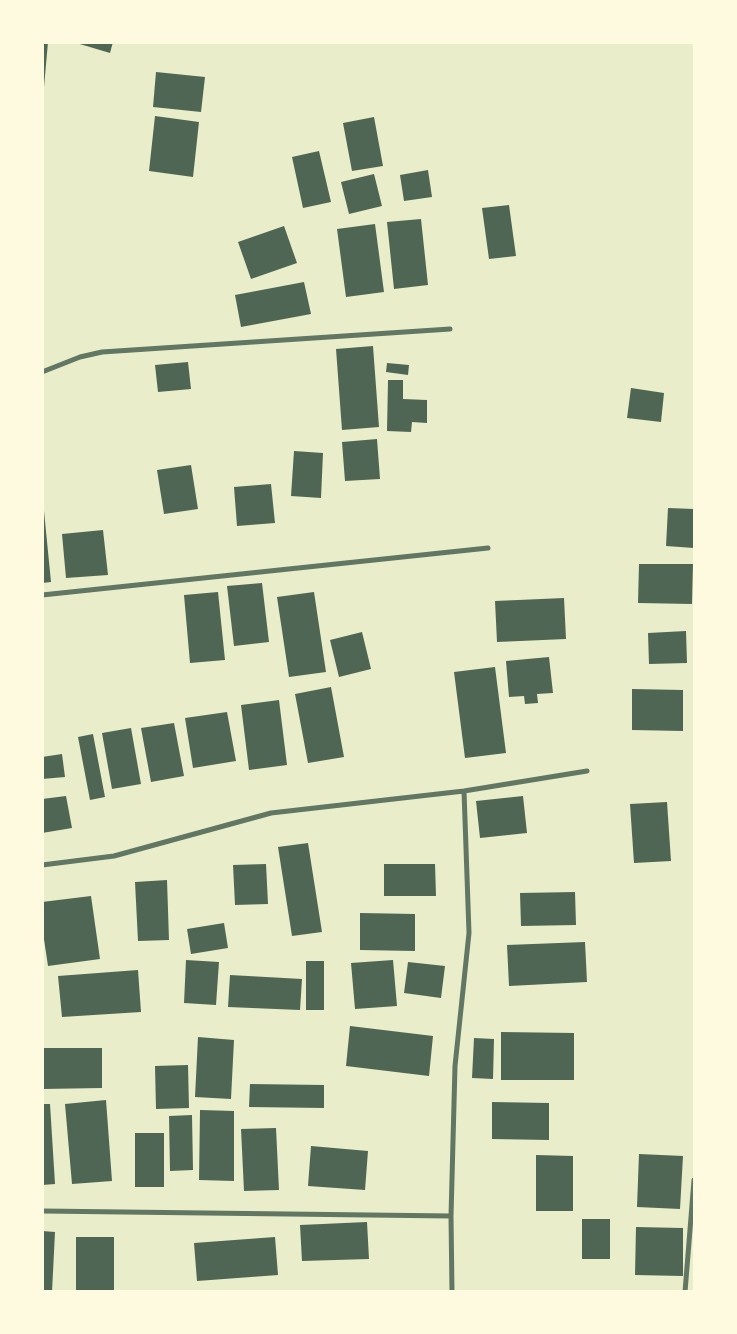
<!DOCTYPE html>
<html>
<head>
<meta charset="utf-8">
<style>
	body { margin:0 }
	#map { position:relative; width:737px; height:1334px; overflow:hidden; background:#e9edc9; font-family:Jost,sans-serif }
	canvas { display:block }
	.frame { position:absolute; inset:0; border:44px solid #fefae0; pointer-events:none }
</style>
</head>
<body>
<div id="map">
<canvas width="737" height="1334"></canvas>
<div class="frame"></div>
</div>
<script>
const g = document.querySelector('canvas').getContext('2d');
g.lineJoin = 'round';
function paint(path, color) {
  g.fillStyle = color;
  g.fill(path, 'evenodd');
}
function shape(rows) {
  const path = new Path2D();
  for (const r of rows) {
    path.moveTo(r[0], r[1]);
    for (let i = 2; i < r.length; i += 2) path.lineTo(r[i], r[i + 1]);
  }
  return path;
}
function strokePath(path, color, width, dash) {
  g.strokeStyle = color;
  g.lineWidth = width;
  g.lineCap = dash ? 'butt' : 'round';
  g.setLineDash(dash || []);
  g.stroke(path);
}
paint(shape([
	[42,42,48,42,44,87,42,87],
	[73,42,113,42,110,53],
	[156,72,205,77,201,112,153,107],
	[155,116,199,122,193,177,149,171],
	[374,117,383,166,352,171,343,123],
	[319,151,331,202,303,208,292,157],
	[428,170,432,197,404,201,400,175],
	[374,174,382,206,349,214,341,182],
	[509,205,516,256,489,259,482,208],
	[421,219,428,285,394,289,387,222],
	[375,224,384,292,346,297,337,229],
	[284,226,297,263,251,279,238,242],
	[304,282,311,314,241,327,235,295],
	[373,346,379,427,342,430,336,349],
	[188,362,191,389,158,392,155,365],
	[387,363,409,365,408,375,386,372],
	[388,380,403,380,403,399,427,400,427,423,412,422,411,432,387,431],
	[631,388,664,393,661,422,627,418],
	[377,439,380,479,345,481,342,442],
	[294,451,323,453,321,498,291,496],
	[191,465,198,509,164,514,157,470],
	[271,484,275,523,237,526,234,487],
	[668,508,694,509,694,548,666,546],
	[42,511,44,511,51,582,42,583],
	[103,530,108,575,66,578,62,534],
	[639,564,693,564,692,604,638,603],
	[262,583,269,642,234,646,227,586],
	[218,592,225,660,190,663,184,595],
	[314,592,326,672,289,677,277,597],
	[564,598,566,639,497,642,495,601],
	[686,631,687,663,649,664,648,633],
	[362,632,371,669,339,677,330,640],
	[549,657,553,693,537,694,538,703,525,704,524,696,509,697,506,661],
	[495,667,506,753,465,758,454,672],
	[331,687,344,757,308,763,295,694],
	[632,689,683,690,683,731,632,730],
	[279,700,287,765,249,770,241,705],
	[227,712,236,761,193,768,185,718],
	[174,723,184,776,151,782,141,728],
	[131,728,141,784,112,789,102,733],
	[93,734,105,797,90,800,78,737],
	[62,754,65,777,42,779,42,757],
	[66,796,72,828,42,833,42,799],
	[523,796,527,833,480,838,476,801],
	[667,802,671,861,634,863,630,804],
	[308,843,322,932,292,936,278,847],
	[266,864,268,904,235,905,233,865],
	[384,864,435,864,436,896,384,896],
	[167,880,169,940,138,941,135,882],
	[575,892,576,925,521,926,520,893],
	[91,896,100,959,48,966,42,926,42,902],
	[360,913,415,914,415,951,360,950],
	[224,923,228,948,191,954,187,929],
	[585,942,587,982,509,986,507,945],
	[186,960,219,962,216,1005,184,1003],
	[393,960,397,1006,355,1009,351,963],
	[306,961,324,961,324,1010,306,1010],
	[408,962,445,966,441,998,404,993],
	[138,970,141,1012,62,1017,58,976],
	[230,975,302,979,300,1010,228,1007],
	[350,1026,433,1036,429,1076,346,1066],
	[501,1032,574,1033,574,1080,501,1080],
	[198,1037,234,1040,231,1099,195,1097],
	[474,1038,494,1039,493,1079,472,1078],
	[42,1048,102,1048,102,1088,42,1089],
	[188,1065,189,1108,156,1109,155,1066],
	[250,1084,324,1085,324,1108,249,1107],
	[106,1100,112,1181,72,1184,65,1104],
	[492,1102,549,1103,549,1140,492,1139],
	[42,1104,50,1104,55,1184,42,1185],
	[200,1110,234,1111,234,1181,199,1180],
	[192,1115,193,1170,170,1171,169,1116],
	[276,1128,279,1190,244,1191,241,1129],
	[135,1133,164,1133,164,1187,135,1187],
	[311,1146,368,1151,365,1190,308,1186],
	[639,1154,683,1156,680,1209,637,1207],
	[536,1155,573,1156,573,1211,536,1211],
	[582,1219,610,1219,610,1259,582,1259],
	[367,1222,369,1259,302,1261,300,1225],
	[636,1227,683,1228,683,1276,635,1275],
	[42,1231,55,1232,52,1292,42,1292],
	[76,1237,114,1237,114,1292,76,1292],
	[275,1237,278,1275,197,1281,194,1243]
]), '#4f6655');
strokePath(shape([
	[42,372,80,357,102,352,450,329],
	[42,595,488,548],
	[42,865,114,856,271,813,464,791,587,771],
	[42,1211,451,1216],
	[452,1292,451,1216,455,1066,469,933,464,791],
	[685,1292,694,1180]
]), '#617663', 5);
</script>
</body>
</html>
